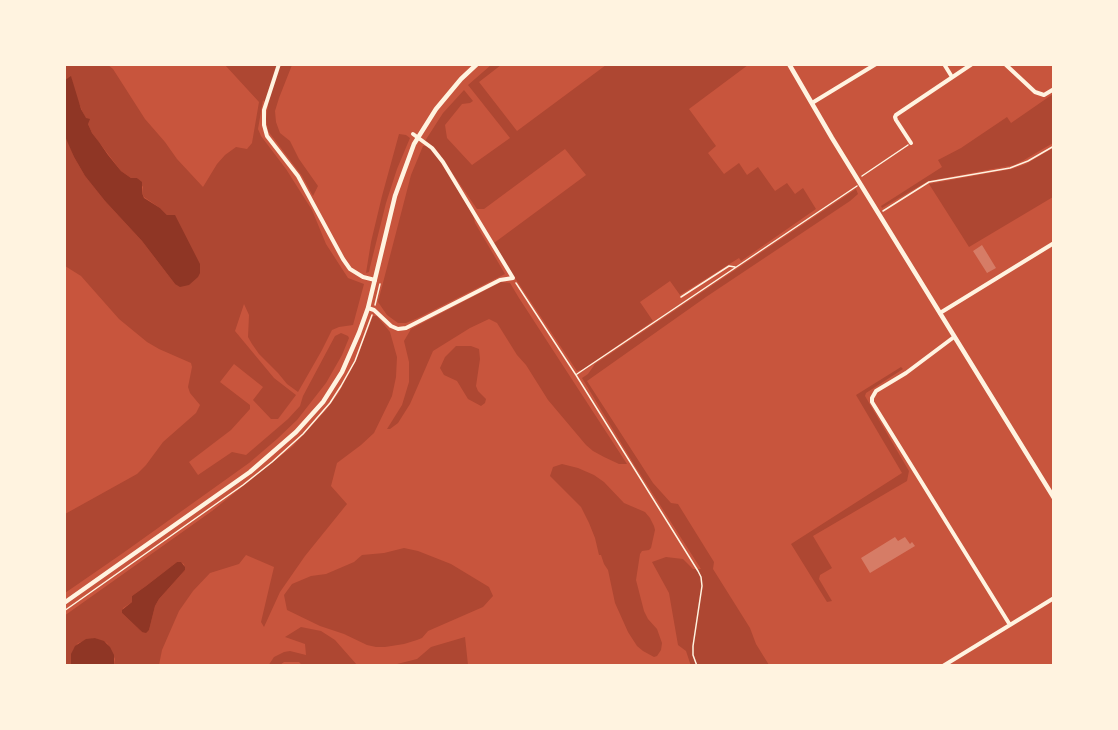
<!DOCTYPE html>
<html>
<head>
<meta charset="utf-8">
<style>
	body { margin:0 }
	#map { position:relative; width:1118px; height:730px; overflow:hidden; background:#c8553d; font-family:"DM Sans",sans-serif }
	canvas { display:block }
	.frame { position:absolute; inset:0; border:66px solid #fff3e0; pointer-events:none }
</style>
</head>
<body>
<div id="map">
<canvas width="1118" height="730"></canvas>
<div class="frame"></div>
</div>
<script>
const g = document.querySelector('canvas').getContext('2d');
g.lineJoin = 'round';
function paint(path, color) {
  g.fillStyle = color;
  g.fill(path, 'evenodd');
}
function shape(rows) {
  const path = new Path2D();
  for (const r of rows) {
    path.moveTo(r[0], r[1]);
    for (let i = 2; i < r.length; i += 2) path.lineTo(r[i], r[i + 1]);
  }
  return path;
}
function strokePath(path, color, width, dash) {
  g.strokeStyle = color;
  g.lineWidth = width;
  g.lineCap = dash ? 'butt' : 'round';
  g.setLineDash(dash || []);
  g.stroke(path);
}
paint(shape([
	[64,65,108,65,113,69,145,119,165,142,177,159,203,187,217,164,225,155,236,147,247,149,252,143,259,102,225,65,292,65,279,98,275,111,276,122,280,133,290,141,299,159,318,186,313,196,302,176,268,131,266,119,268,105,263,100,258,129,261,136,286,169,312,210,326,244,348,278,364,284,353,325,339,327,332,330,322,350,298,392,287,384,278,373,259,354,252,344,248,337,249,315,244,304,235,331,274,378,296,395,278,419,271,419,253,400,263,387,234,364,220,382,250,405,250,409,231,430,189,462,198,475,232,452,246,455,288,419,300,406,303,396,335,336,341,333,348,336,349,338,342,355,326,383,297,420,277,439,249,463,123,553,65,593,65,514,137,474,146,465,163,442,196,413,200,405,190,393,188,387,192,367,191,363,159,349,147,342,119,319,81,276,65,266,65,134,74,157,85,176,105,201,142,241,175,284,167,215,160,208,144,197,142,193,143,187,137,178,131,178,121,171,92,133,77,99,71,77,65,80],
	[491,65,501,65,479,82,517,131,606,65,748,65,689,109,716,146,708,153,724,174,739,163,747,175,758,167,775,191,787,183,795,194,803,188,816,209,741,261,739,258,680,295,670,281,640,302,653,321,582,370,577,371,509,269,494,243,586,175,565,149,484,209,477,209,435,148,425,141,443,113,464,90,473,101,470,103,462,104,445,125,447,138,472,165,510,138,468,85],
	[1053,94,1053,143,1024,160,1014,165,928,181,882,208,881,206,942,167,938,160,961,148,1007,117,1011,123],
	[399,134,406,135,410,138,397,169,386,203,370,267,369,272,366,273,371,242,382,196],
	[423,146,427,146,434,152,473,214,475,223,505,274,418,318,406,323,398,323,387,315,378,302,411,175],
	[1053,148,1053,197,969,247,929,184,1012,169,1026,164],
	[856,189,858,194,850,201,706,297,587,381,653,483,671,503,678,504,714,562,713,569,750,628,756,644,769,665,691,666,686,651,678,645,669,593,652,562,666,557,683,559,693,569,701,569,635,466,582,378,588,374,595,364],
	[501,282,510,283,519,298,627,464,619,464,604,457,593,451,586,445,548,400,526,365,517,355,497,323,489,319,470,328,433,351,410,404,398,423,390,429,387,429,402,405,409,382,409,362,404,341,411,329],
	[373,316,377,316,390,332,397,357,396,377,392,396,374,433,361,445,337,463,331,486,347,504,305,556,280,592,264,627,261,622,274,567,246,555,239,564,210,573,193,591,179,611,172,627,162,650,159,665,114,665,115,659,107,643,95,638,78,643,73,650,71,665,65,665,64,616,212,511,293,446,326,410,338,394,356,361],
	[177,562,180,562,184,564,185,570,159,599,155,606,149,630,142,632,122,613,123,608,132,602,132,596,146,586],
	[456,346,471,346,479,349,480,359,476,386,478,391,486,399,485,403,481,406,468,399,457,381,444,375,440,368,445,357],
	[901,367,903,369,866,393,865,396,909,471,907,481,813,536,832,568,820,575,819,579,832,601,827,602,791,544,902,473,856,395],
	[562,464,578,468,594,475,604,482,624,503,645,512,650,518,654,526,655,530,651,548,649,550,642,551,640,554,636,580,644,611,648,619,657,629,662,643,661,650,657,656,654,657,643,651,637,646,628,632,615,603,608,570,604,564,601,555,599,555,595,538,589,523,581,507,550,476,553,467],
	[404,548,418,551,451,564,489,587,493,596,483,607,428,631,422,638,417,640,404,644,385,647,376,647,367,645,344,634,320,626,287,610,284,595,292,584,311,576,326,574,354,562,362,555,384,553],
	[301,627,321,631,335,640,357,665,302,665,299,662,284,662,280,665,268,666,274,657,284,652,290,651,306,655,305,644,285,637],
	[465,637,468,665,393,665,417,659,431,647]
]), '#ae4732');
paint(shape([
	[71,76,81,109,86,118,90,119,88,124,92,133,99,142,108,155,121,171,131,178,137,178,142,182,142,193,144,198,160,208,167,215,175,215,200,264,200,273,198,277,189,285,180,287,175,284,142,241,105,201,85,176,74,157,64,134,65,80],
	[177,562,181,562,185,567,185,570,159,599,155,606,149,630,146,633,142,632,122,613,122,610,132,602,132,596,146,586],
	[95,638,104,641,110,647,114,655,114,665,71,665,71,654,75,646,86,639]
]), '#8f3625');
paint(shape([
	[982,245,996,268,987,273,973,251],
	[895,537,898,541,905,537,910,544,912,542,915,546,870,573,861,558]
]), '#d67c66');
strokePath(shape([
	[862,176,908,145],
	[883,211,929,182,1010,168,1028,161,1054,146],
	[516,283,576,375,698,571,701,577,702,586,693,646,693,655,697,666],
	[681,297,729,266,735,267],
	[375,305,380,284],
	[577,374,857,186],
	[64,611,243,485,272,462,303,434,330,403,341,386,355,361,372,315]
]), '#fff3e0', 1.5);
strokePath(shape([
	[279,64,264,110,264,125,267,136,298,176,343,259,350,269,363,277,375,280],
	[944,64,952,77],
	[1005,64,1035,92,1044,95,1054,89],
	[812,103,876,64],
	[911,143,896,120,895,117,896,115,972,64],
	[368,308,374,310,391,326,398,329,406,328,500,280,513,278,443,162,432,148,413,134],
	[940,313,1054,243],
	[954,337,906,373,876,391,872,398,872,402,1010,625],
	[943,666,1054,598]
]), '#fff3e0', 4);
strokePath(shape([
	[789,64,832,138,1054,498],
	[64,603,250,472,296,432,323,402,342,372,359,333,368,308,395,196,414,144,436,109,461,79,477,64]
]), '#fff3e0', 4.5);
</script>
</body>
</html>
